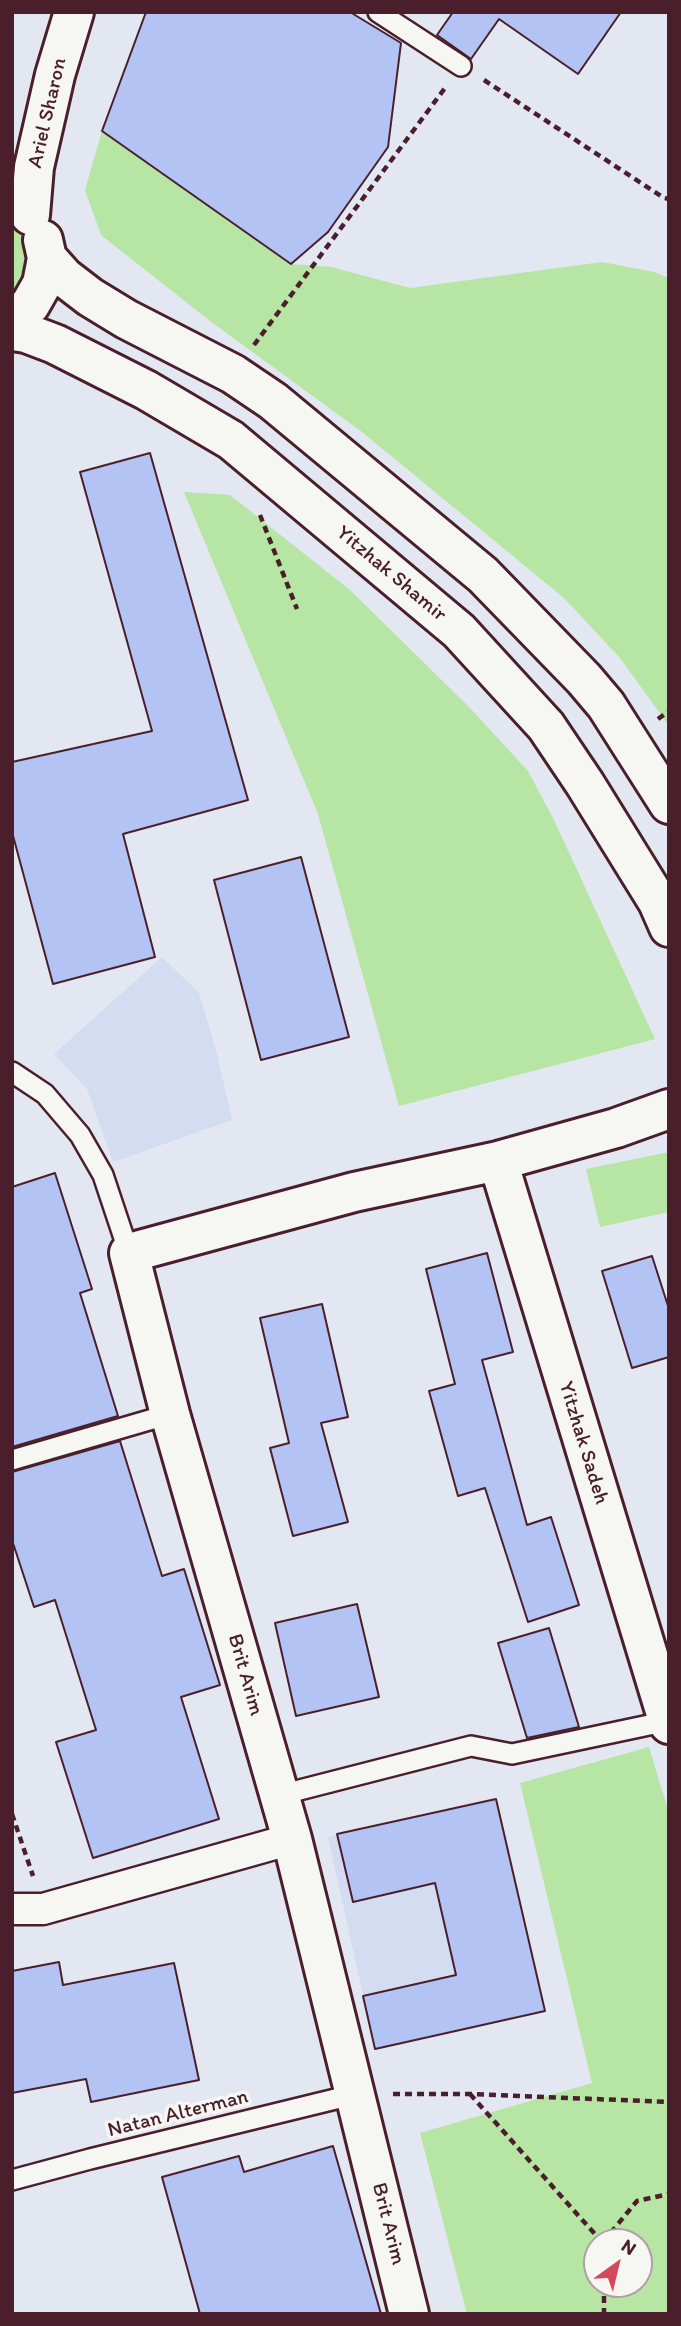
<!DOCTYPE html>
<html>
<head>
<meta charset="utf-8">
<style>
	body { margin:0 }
	#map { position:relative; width:681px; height:2326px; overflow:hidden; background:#e2e7f2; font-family:Itim,sans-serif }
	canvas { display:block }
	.frame { position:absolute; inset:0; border:14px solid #4a1f2b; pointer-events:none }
	.north { position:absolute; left:583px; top:2228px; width:70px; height:70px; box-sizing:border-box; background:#f6f6f2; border:2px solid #b1a0a2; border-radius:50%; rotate:34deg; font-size:19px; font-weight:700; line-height:28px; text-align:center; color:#4a1f2b }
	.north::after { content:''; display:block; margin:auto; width:24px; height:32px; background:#d1495b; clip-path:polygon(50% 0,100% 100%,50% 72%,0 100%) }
</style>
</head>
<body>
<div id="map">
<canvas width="681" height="2326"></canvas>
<div class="frame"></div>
<div class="north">N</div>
</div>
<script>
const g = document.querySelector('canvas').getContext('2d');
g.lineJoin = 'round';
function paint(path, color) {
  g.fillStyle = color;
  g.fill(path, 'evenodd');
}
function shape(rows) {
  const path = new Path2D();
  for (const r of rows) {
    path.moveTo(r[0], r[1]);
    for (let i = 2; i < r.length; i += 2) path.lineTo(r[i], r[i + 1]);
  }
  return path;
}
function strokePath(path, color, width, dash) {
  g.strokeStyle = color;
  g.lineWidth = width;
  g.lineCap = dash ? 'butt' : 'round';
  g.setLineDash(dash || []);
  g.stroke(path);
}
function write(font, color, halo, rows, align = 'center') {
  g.font = font + ' Itim,sans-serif';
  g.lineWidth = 7;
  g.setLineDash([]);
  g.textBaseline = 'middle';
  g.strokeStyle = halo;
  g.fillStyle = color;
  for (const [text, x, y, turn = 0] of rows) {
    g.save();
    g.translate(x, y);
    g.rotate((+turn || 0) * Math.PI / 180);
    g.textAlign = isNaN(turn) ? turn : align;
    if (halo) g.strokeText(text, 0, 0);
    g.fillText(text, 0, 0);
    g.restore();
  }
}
paint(shape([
	[162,957,199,993,217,1054,232,1120,113,1162,87,1089,54,1054],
	[496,1799,545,2011,375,2049,328,1837]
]), '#d4dcf2');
paint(shape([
	[102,131,291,264,331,267,410,288,602,262,654,272,669,278,669,726,620,658,564,598,362,432,210,321,101,235,85,190],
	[12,210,28,228,33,265,12,298],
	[184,492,230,495,350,590,469,707,528,771,554,820,655,1039,399,1106,318,814],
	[669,1152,669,1212,600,1227,586,1169],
	[649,1747,669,1813,669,2314,467,2314,420,2133,592,2083,520,1783],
	[639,2242,639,2284,597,2284,597,2242]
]), '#b6e5a4');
const building = shape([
	[146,12,350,12,401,43,388,147,328,232,291,264,102,131,146,12],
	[453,12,621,12,578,74,499,19,471,59,437,35,453,12],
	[150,453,248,800,123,834,155,957,53,984,12,832,12,762,152,731,80,472,150,453],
	[301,857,349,1037,261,1060,214,880,301,857],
	[55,1173,92,1289,80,1293,118,1416,12,1447,12,1187,55,1173],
	[487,1253,513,1352,482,1360,527,1525,551,1517,579,1605,528,1622,485,1488,458,1496,429,1391,455,1384,426,1269,487,1253],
	[652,1256,669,1309,669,1357,632,1368,602,1271,652,1256],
	[322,1304,348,1417,321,1423,348,1522,293,1536,270,1448,289,1443,260,1318,322,1304],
	[120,1441,162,1576,184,1569,220,1685,181,1697,219,1819,93,1858,56,1742,96,1730,55,1600,34,1607,12,1540,12,1472,120,1441],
	[357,1604,379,1697,296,1716,275,1623,357,1604],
	[549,1628,579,1727,527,1738,498,1643,549,1628],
	[496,1799,545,2011,375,2049,363,1996,456,1975,435,1883,353,1902,337,1834,496,1799],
	[59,1962,63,1985,174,1963,199,2080,91,2102,86,2079,12,2093,12,1971,59,1962],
	[333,2146,381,2314,200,2314,162,2177,239,2156,244,2172,333,2146]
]);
paint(building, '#b3c3f3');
strokePath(building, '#4a1f2b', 2);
const service = shape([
	[378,12,461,66],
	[12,1072,45,1094,80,1135,103,1175,129,1253],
	[12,1460,170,1414],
	[280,1795,471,1746,512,1754,668,1721],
	[12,2180,90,2159,356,2094]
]);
const pedestrian = shape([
	[12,1909,43,1909,292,1839]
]);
const minor = shape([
	[498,1161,669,1724],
	[409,2314,292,1839,170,1414,129,1253,354,1192,498,1161,616,1128,669,1109]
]);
const secondary = shape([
	[30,215,34,167,55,75,74,12],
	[47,258,64,277,90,297,126,319,233,374,273,401,483,575,584,679,606,705,669,804],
	[12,320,30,305,42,284,47,258,43,240],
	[12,331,26,333,55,344,146,390,231,440,459,631,546,726,585,784,658,902,669,927]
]);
strokePath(service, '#4a1f2b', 24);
strokePath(pedestrian, '#4a1f2b', 35);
strokePath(minor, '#4a1f2b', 44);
strokePath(secondary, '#4a1f2b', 44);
strokePath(shape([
	[484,80,664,198,669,199],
	[254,345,445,88],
	[260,515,297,609],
	[658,719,669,711],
	[12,1814,33,1876],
	[393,2094,470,2094,669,2102],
	[470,2094,602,2242],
	[603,2242,637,2201,669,2194],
	[604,2284,604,2314]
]), '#4a1f2b', 4.5, [7, 5]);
strokePath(service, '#f6f6f2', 19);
strokePath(pedestrian, '#f6f6f2', 30);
strokePath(minor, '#f6f6f2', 38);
strokePath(secondary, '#f6f6f2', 38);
write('21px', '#4a1f2b', '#f6f6f2', [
	["Ariel Sharon",48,113,-77],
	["Yitzhak Shamir",391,574,40],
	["Yitzhak Sadeh",583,1443,73],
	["Brit Arim",245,1675,74],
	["Natan Alterman",178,2114,-14],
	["Brit Arim",388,2224,76]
]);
</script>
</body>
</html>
